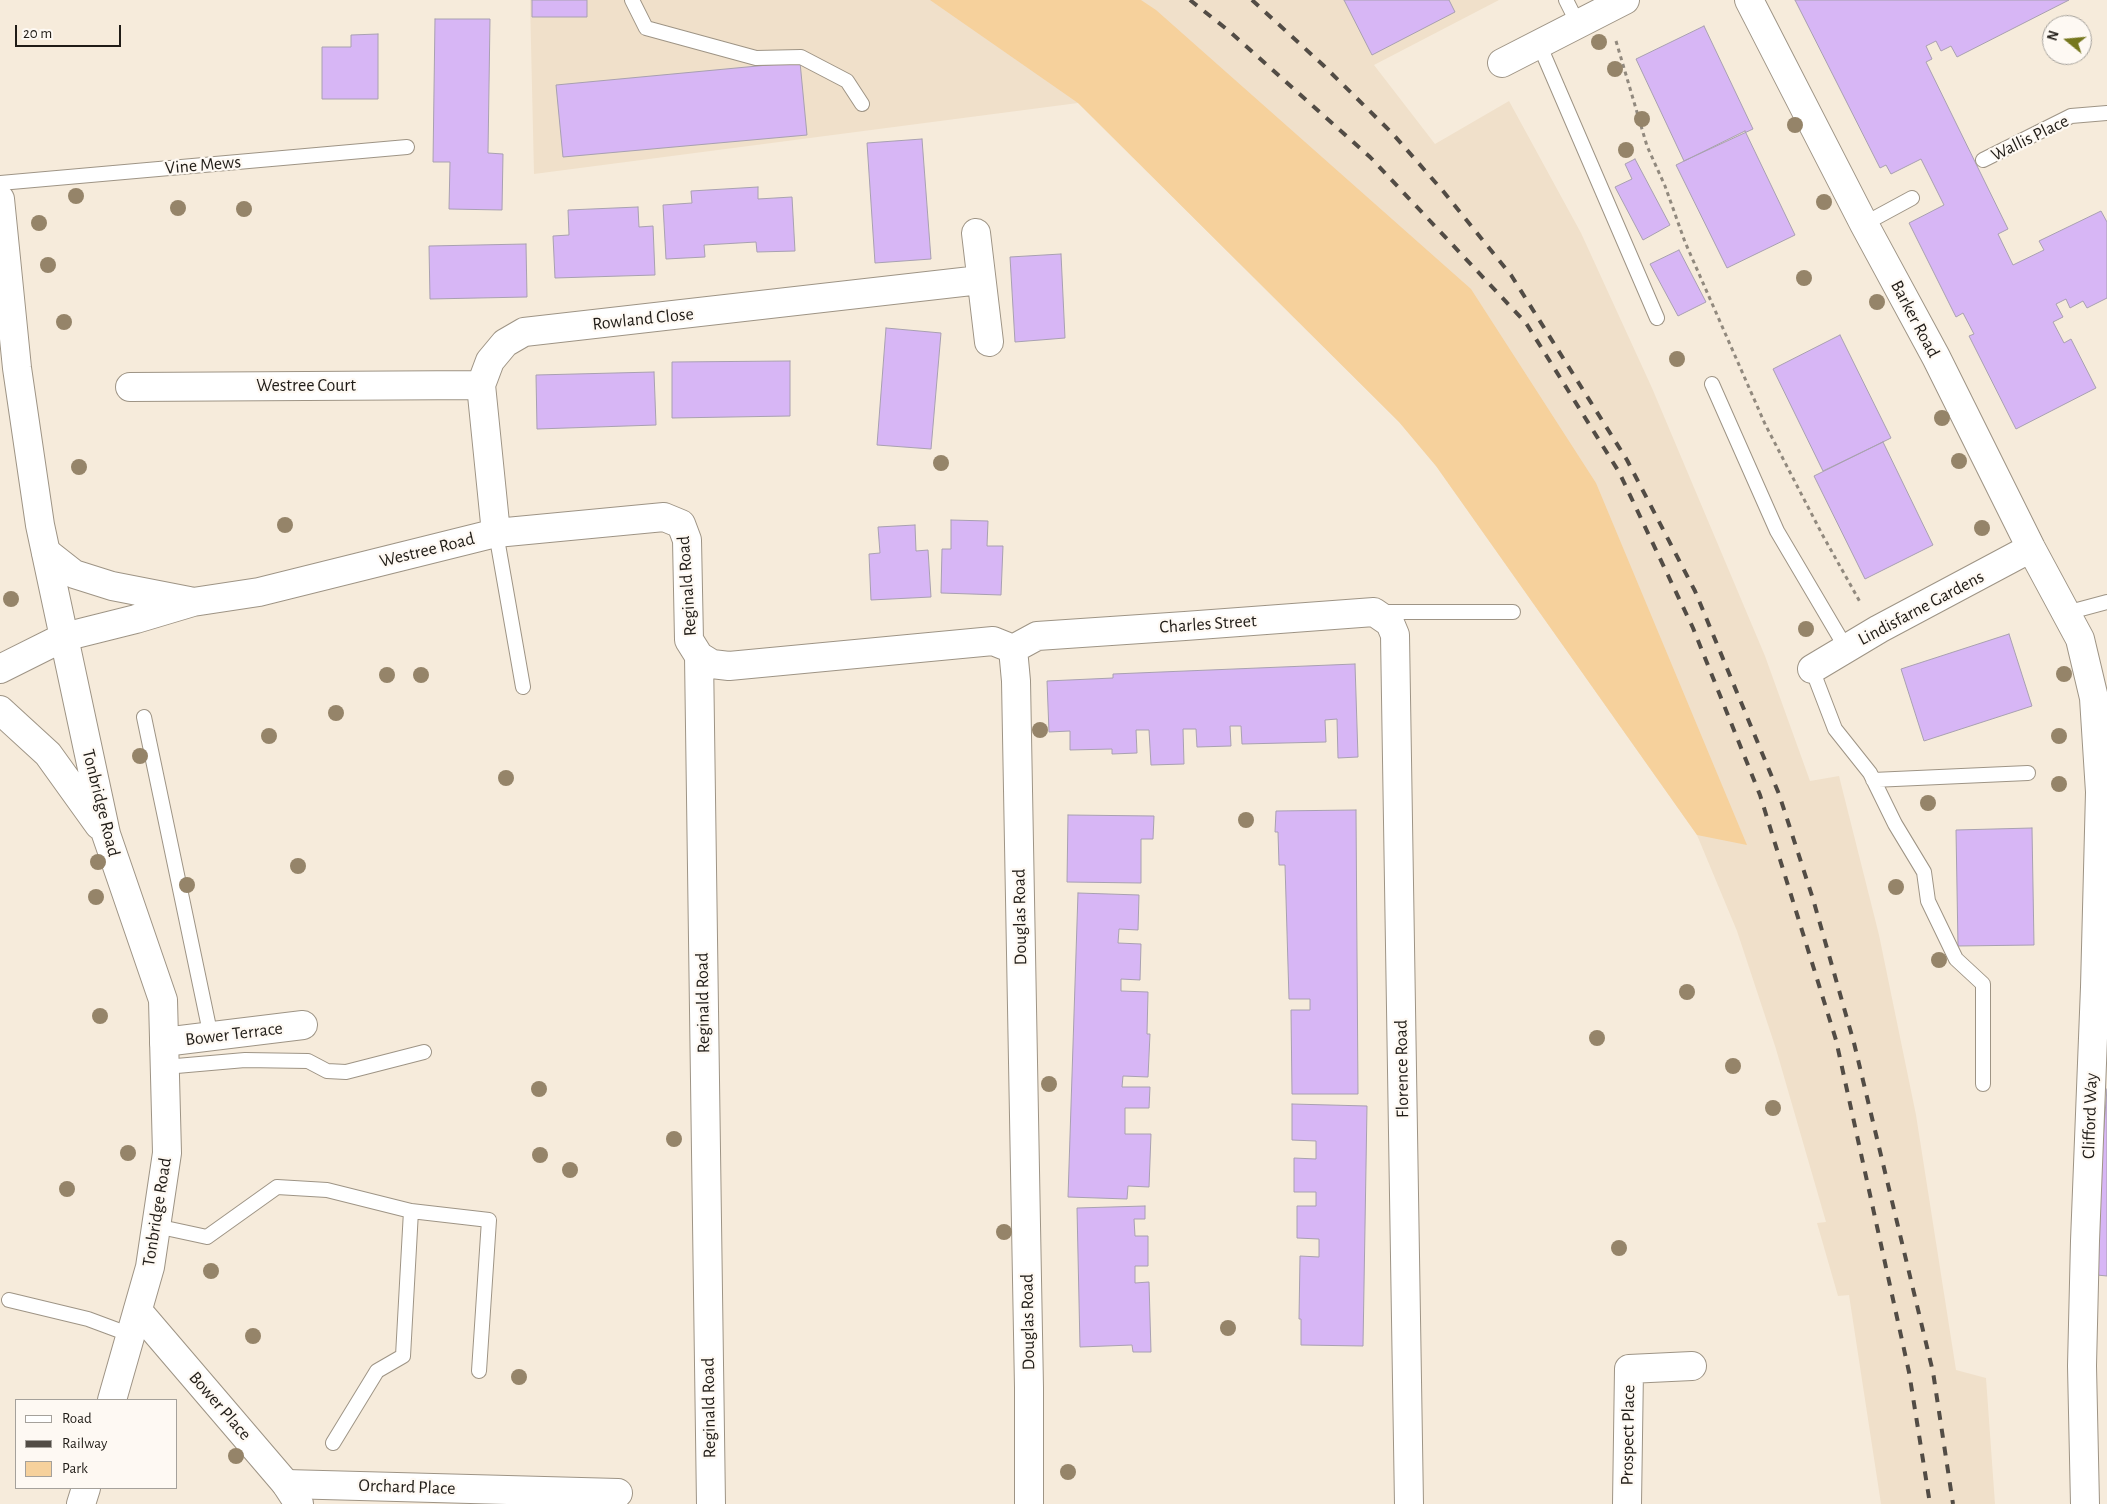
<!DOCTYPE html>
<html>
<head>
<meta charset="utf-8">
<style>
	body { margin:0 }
	#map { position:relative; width:2107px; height:1504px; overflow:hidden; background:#f6ebdb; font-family:"Alegreya Sans",sans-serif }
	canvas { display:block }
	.legend { position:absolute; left:15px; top:1399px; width:162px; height:90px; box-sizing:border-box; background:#fef9f3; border:1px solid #a5a19b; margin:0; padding:6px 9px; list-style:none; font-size:15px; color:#201c17 }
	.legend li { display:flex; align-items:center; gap:10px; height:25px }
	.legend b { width:25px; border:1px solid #a5a19b }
	.north { position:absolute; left:2042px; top:15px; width:50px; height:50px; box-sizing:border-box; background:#fef9f3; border:1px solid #a5a19b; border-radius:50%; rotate:287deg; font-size:14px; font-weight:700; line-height:20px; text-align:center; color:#201c17 }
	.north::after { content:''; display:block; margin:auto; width:18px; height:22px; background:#76771e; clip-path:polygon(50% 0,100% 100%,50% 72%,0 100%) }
	.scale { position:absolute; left:15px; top:25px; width:106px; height:22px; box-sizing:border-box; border:2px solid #201c17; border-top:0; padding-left:6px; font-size:15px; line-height:18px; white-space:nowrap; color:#201c17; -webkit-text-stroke:4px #fef9f3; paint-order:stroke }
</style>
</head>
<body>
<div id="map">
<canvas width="2107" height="1504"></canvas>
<ul class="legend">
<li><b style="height:6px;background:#fff"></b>Road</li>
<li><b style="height:6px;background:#524c45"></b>Railway</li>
<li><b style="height:14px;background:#f6d19c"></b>Park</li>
</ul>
<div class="north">N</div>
<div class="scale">20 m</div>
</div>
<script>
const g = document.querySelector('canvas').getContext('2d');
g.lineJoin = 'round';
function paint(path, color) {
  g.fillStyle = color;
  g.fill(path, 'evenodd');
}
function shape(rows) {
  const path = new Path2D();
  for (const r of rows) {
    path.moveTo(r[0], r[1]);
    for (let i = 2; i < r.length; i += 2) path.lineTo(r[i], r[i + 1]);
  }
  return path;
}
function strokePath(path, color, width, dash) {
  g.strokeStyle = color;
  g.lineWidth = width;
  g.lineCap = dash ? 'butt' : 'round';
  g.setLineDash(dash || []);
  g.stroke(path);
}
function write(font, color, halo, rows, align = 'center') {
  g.font = font + ' "Alegreya Sans",sans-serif';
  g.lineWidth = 4.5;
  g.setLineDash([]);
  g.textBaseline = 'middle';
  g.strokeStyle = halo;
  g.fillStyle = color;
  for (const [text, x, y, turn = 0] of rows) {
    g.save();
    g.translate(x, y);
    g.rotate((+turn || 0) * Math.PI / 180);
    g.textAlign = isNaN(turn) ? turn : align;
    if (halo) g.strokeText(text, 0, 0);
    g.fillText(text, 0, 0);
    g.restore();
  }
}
paint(shape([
	[530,0,1499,0,1374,65,1435,144,1509,101,1581,233,1652,388,1765,656,1810,781,1839,776,1879,935,1916,1115,1956,1370,1986,1378,1995,1504,1881,1504,1849,1295,1838,1296,1817,1223,1826,1222,1776,1049,1737,931,1697,835,1436,466,1399,422,1078,103,534,174]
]), '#f0e0ca');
paint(shape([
	[930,0,1141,0,1156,10,1471,289,1596,483,1747,845,1697,835,1436,466,1399,422,1078,103]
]), '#f6d19c');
const building = shape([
	[532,0,587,0,587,17,532,17,532,0],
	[1344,0,1449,0,1455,12,1372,55,1344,0],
	[1795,0,2069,0,1957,57,1951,46,1941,51,1936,41,1926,46,1932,59,1926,62,2008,229,1998,234,2013,265,2044,250,2039,241,2101,211,2107,222,2107,298,2087,308,2083,301,2070,308,2066,299,2056,304,2063,317,2053,322,2064,343,2071,339,2096,388,2016,429,1969,336,1974,334,1963,313,1956,317,1909,223,1944,205,1921,159,1891,174,1886,165,1880,168,1795,0],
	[435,19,490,19,488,153,503,154,502,210,449,209,450,162,433,162,435,19],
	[1704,26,1753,129,1684,161,1636,59,1704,26],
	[378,34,378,99,322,99,322,47,351,47,351,35,378,34],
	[800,62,807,135,563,157,556,85,800,62],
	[1745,131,1795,235,1727,268,1676,165,1745,131],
	[922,139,931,259,875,263,867,143,922,139],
	[1635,159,1670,225,1643,240,1615,187,1632,179,1625,164,1635,159],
	[758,187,758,199,792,197,795,251,757,252,756,242,704,245,705,257,666,259,663,205,692,203,691,191,758,187],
	[638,207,639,227,653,226,655,275,555,278,553,236,569,235,568,210,638,207],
	[526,244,527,297,430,299,429,246,526,244],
	[1679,250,1706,302,1678,316,1650,264,1679,250],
	[1061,254,1065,338,1015,342,1010,257,1061,254],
	[886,328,941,333,931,449,877,445,886,328],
	[1840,335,1891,438,1823,471,1773,369,1840,335],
	[790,361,790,416,672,418,672,362,790,361],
	[654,372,656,425,537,429,536,375,654,372],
	[1883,442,1933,545,1865,579,1814,476,1883,442],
	[951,520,988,521,987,546,1003,546,1001,595,941,593,942,549,951,549,951,520],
	[915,525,916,551,928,550,931,597,871,600,869,554,880,553,878,527,915,525],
	[2009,634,2032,706,1924,741,1901,669,2009,634],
	[1355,664,1358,757,1338,758,1337,719,1325,720,1326,742,1242,744,1241,726,1230,726,1231,746,1197,747,1196,729,1183,729,1184,764,1151,765,1149,730,1136,730,1137,753,1112,754,1112,749,1070,750,1070,731,1049,732,1047,681,1113,678,1113,674,1355,664],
	[1356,810,1358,1094,1292,1094,1291,1010,1310,1010,1310,999,1289,999,1285,865,1279,865,1278,832,1275,832,1276,811,1356,810],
	[1068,815,1154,816,1153,839,1141,839,1141,883,1067,882,1068,815],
	[2032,828,2034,945,1958,946,1956,830,2032,828],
	[1078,893,1139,895,1138,930,1119,929,1118,943,1141,944,1140,980,1121,979,1121,991,1148,992,1147,1034,1150,1034,1148,1077,1123,1076,1122,1087,1150,1087,1149,1108,1125,1108,1125,1134,1151,1134,1149,1187,1128,1186,1127,1199,1068,1197,1078,893],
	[2107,1089,2107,1276,2097,1275,2102,1152,2107,1089],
	[1292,1104,1367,1106,1363,1346,1301,1345,1301,1319,1299,1319,1300,1256,1319,1257,1319,1239,1297,1238,1297,1206,1316,1206,1316,1192,1294,1192,1294,1158,1316,1159,1316,1141,1292,1140,1292,1104],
	[1145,1206,1145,1219,1134,1219,1135,1236,1148,1236,1148,1266,1135,1266,1135,1283,1149,1282,1151,1352,1133,1352,1132,1345,1080,1347,1077,1208,1145,1206]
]);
paint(building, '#d7b6f5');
strokePath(building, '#a8a0b0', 1);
const service = shape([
	[632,0,646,28,756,58,801,57,847,81,862,104],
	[1566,0,1578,24],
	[1539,44,1657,318],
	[1983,160,2071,116,2107,113],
	[0,183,407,147],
	[1864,224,1912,198],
	[1712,384,1777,531,1846,648],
	[496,533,523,687],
	[1381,612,1513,612],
	[2066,613,2107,602],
	[1812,669,1835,729,1870,773,1895,824,1924,872,1928,901,1956,959,1983,984,1983,1084],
	[144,717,211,1037],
	[1873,780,2028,773],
	[165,1067,245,1060,308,1061,327,1071,346,1072,424,1052],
	[411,1211,489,1220,479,1371],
	[156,1226,207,1237,277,1187,327,1190,411,1211,403,1356,377,1371,333,1443],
	[9,1300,88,1319,131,1335]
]);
const minor = shape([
	[1749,0,1864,224,1936,357,2031,548,2080,639,2094,698,2100,792,2095,987,2085,1241,2082,1366,2085,1504],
	[1502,63,1625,0],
	[976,233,989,342],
	[130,387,481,385],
	[496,533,481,385,490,361,505,343,524,332,980,280],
	[46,552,74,574,112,586,189,601],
	[64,637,136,619,193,602,259,592,496,533,664,517,681,524,687,540,689,640,699,656,711,1504],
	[1013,649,1037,636,1185,626,1374,612,1390,623,1395,635,1409,1504],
	[699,656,712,664,729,666,993,641,1013,649,1016,681,1029,1388,1029,1504],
	[1812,669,1879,629,2031,548],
	[164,1042,303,1025],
	[286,1484,618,1493],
	[1627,1504,1629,1369,1692,1366]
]);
const tertiary = shape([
	[138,1311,286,1484,299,1504]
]);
const primary = shape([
	[0,199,17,368,40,525,106,834,163,1000,167,1153,150,1267,112,1400],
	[0,669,64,637],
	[0,710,48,754,99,825],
	[81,1504,86,1488]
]);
strokePath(service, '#9e9485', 16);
strokePath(minor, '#9e9485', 30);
strokePath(tertiary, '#9e9485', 30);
strokePath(primary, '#9e9485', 30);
strokePath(shape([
	[1616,41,1647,146,1665,186,1685,242,1765,424,1822,534,1860,602]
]), '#91897e', 3, [4, 4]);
strokePath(service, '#fff', 14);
strokePath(minor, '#fff', 28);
strokePath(tertiary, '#fff', 28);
strokePath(primary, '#fff', 28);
strokePath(shape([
	[1190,0,1229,31,1370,157,1526,323,1619,472,1693,628,1760,795,1836,1040,1909,1372,1930,1504],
	[1252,0,1323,65,1392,133,1443,191,1511,275,1627,460,1695,591,1779,794,1813,899,1854,1043,1933,1372,1953,1504]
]), '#524c45', 4, [9, 9]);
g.fillStyle = '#958469';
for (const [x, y] of [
	[1599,42],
	[1615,69],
	[1642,119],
	[1795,125],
	[1626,150],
	[76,196],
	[1824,202],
	[178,208],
	[244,209],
	[39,223],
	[48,265],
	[1804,278],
	[1877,302],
	[64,322],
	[1677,359],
	[1942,418],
	[1959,461],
	[941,463],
	[79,467],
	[285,525],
	[1982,528],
	[11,599],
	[1806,629],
	[2064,674],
	[387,675],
	[421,675],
	[336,713],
	[1040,730],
	[269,736],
	[2059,736],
	[140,756],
	[506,778],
	[2059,784],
	[1928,803],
	[1246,820],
	[98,862],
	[298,866],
	[187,885],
	[1896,887],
	[96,897],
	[1939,960],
	[1687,992],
	[100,1016],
	[1597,1038],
	[1733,1066],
	[1049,1084],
	[539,1089],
	[1773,1108],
	[674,1139],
	[128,1153],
	[540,1155],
	[570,1170],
	[67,1189],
	[1004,1232],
	[1619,1248],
	[211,1271],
	[1228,1328],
	[253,1336],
	[519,1377],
	[236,1456],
	[1068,1472]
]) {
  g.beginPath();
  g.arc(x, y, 8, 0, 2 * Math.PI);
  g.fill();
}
write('18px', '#201c17', '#fef9f3', [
	["Wallis Place",2030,138,-26],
	["Vine Mews",203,165,-5],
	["Rowland Close",643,319,-6],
	["Barker Road",1915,319,62],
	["Westree Court",306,386],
	["Westree Road",427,550,-14],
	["Reginald Road",687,586,-94],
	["Lindisfarne Gardens",1921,608,-28],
	["Charles Street",1208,624,-4],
	["Tonbridge Road",101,803,76],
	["Douglas Road",1020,917,-91],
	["Reginald Road",703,1003,-91],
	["Bower Terrace",234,1034,-7],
	["Florence Road",1402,1069,-91],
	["Clifford Way",2090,1116,-88],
	["Tonbridge Road",157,1212,-81],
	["Douglas Road",1028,1322,-91],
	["Bower Place",220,1406,49],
	["Reginald Road",709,1408,-91],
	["Prospect Place",1628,1435,-89],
	["Orchard Place",407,1487,2]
]);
</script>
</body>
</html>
